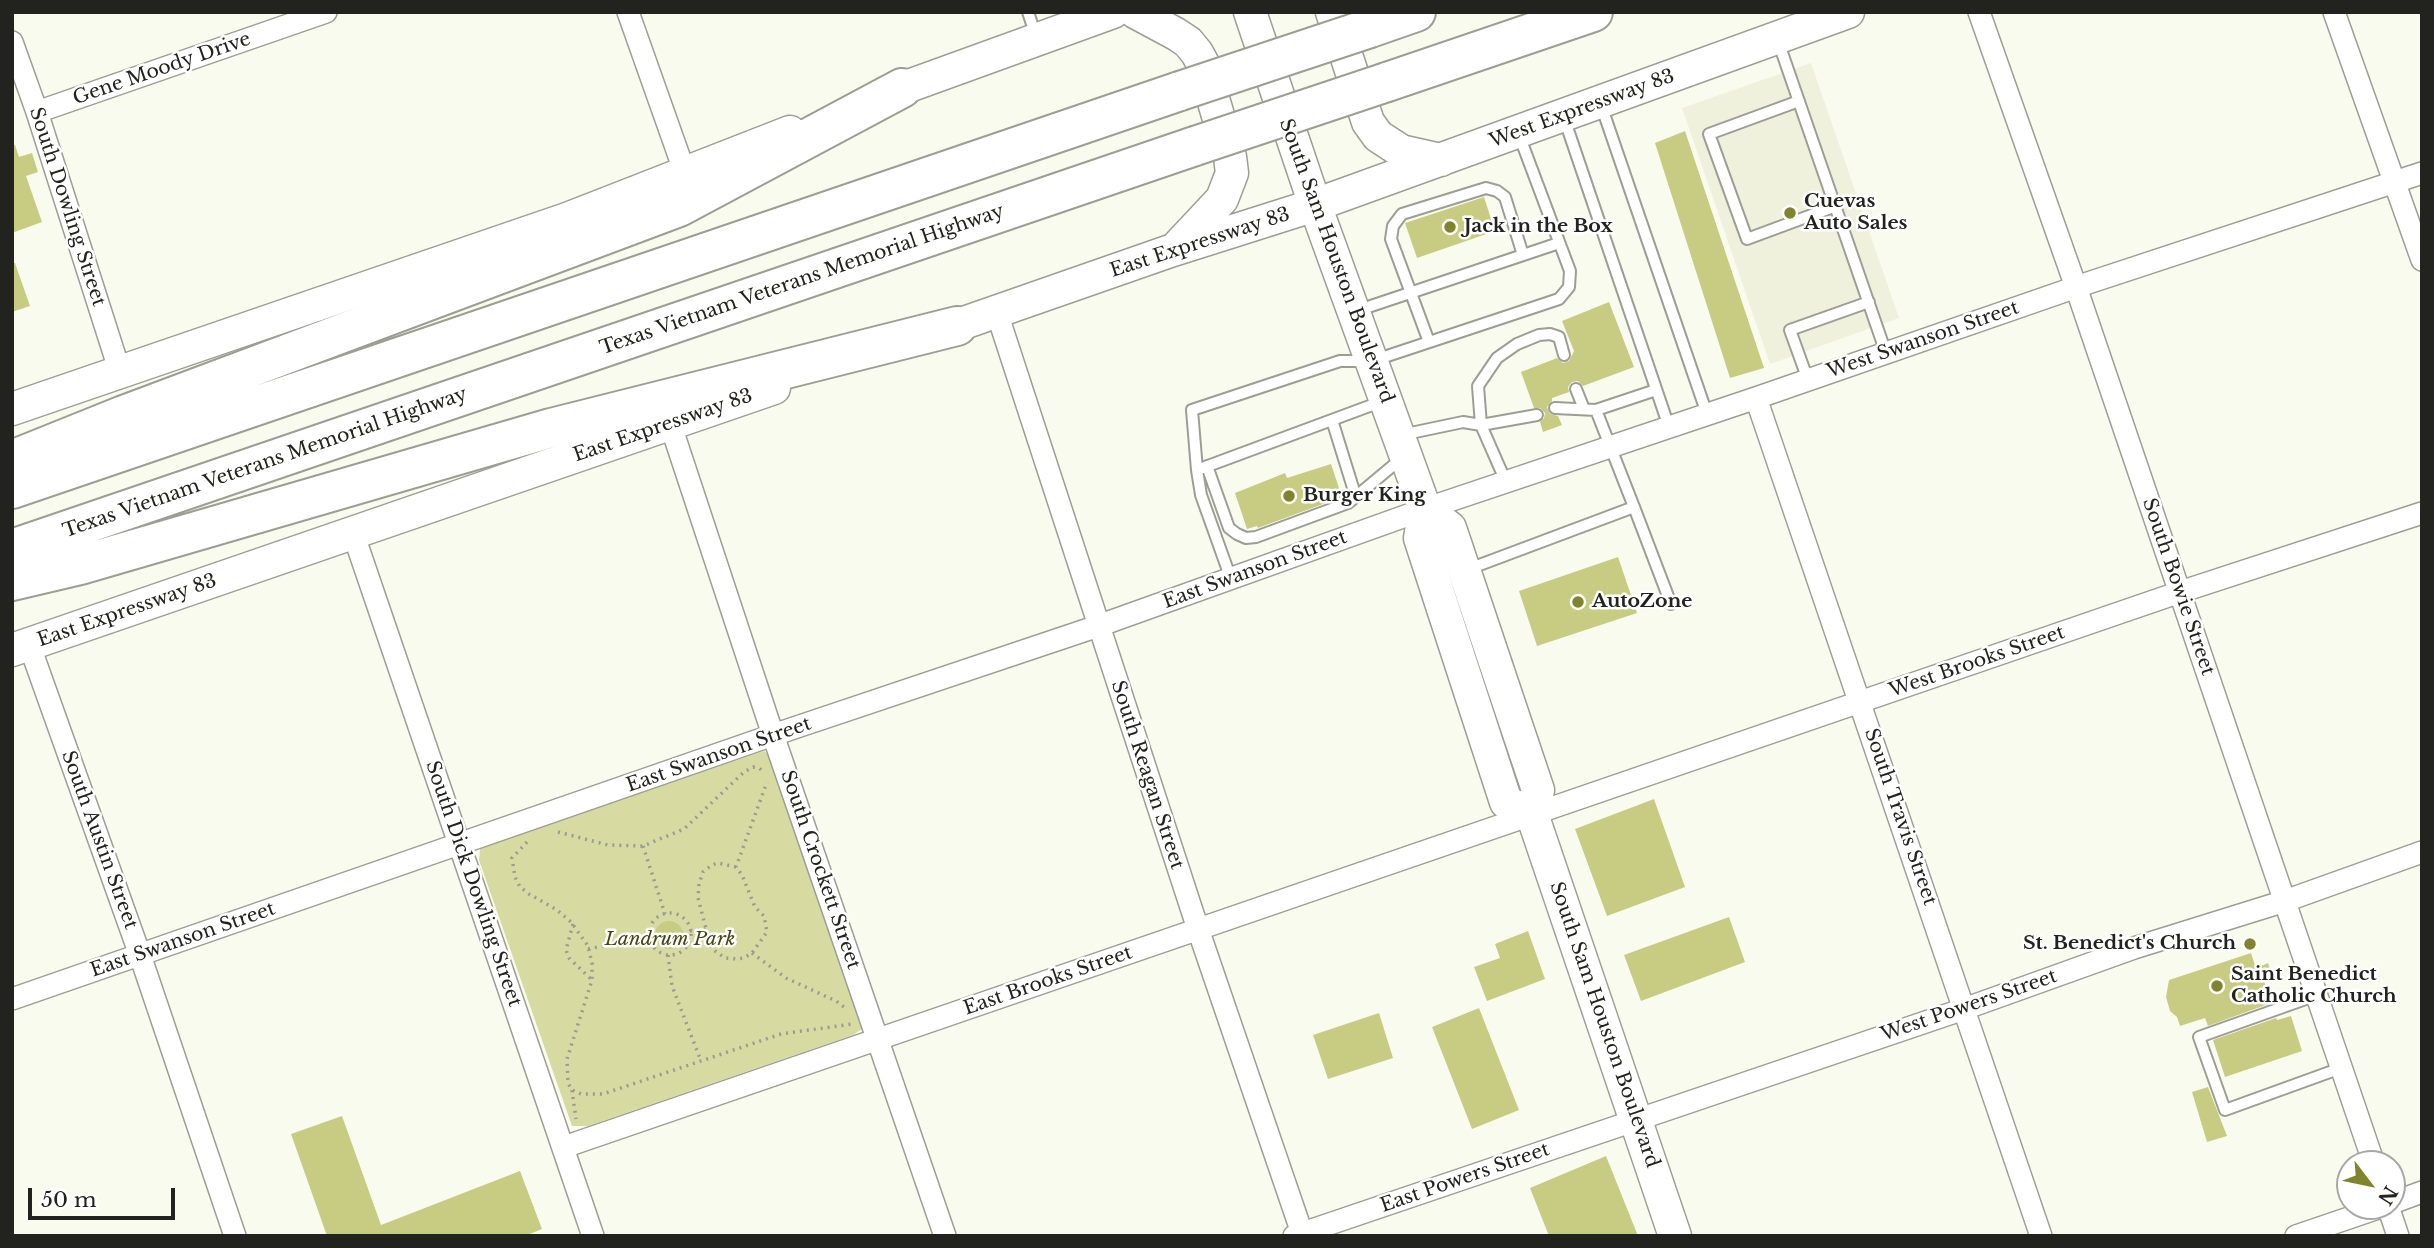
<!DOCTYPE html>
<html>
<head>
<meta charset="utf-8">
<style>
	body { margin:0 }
	#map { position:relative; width:2434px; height:1248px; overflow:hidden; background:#fafbef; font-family:"Libre Baskerville",serif }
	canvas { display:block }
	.frame { position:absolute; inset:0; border:14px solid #22221e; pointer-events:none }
	.north { position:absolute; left:2336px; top:1150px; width:70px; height:70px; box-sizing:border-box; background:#fff; border:2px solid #a7a7a5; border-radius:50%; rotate:122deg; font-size:19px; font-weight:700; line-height:28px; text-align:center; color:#22221e }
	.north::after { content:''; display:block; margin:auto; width:24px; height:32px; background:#81842e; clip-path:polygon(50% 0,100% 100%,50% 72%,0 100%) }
	.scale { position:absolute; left:28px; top:1188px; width:147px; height:32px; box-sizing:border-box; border:4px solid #22221e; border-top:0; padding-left:9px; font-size:21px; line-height:24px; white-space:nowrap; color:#22221e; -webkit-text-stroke:5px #fff; paint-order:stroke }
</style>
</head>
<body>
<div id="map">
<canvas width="2434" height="1248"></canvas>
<div class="frame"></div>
<div class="north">N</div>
<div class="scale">50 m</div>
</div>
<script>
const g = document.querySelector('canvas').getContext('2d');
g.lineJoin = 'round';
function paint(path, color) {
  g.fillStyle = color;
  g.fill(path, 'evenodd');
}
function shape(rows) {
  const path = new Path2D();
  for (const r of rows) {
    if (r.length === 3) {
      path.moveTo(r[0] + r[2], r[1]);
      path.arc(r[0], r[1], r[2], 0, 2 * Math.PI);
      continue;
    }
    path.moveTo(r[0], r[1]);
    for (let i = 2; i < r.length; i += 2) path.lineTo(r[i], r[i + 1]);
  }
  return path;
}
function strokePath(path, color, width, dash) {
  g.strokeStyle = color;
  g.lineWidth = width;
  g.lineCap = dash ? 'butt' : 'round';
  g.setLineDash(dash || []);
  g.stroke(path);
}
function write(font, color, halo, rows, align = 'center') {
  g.font = font + ' "Libre Baskerville",serif';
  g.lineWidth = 5;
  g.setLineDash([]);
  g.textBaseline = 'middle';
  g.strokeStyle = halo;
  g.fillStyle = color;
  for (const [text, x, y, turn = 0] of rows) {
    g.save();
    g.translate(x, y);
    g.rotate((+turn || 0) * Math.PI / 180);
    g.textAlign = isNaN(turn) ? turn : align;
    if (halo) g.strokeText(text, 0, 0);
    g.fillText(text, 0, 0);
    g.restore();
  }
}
paint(shape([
	[1811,63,1899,318,1770,364,1682,108]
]), '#eff1dd');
paint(shape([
	[764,751,771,757,863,1024,862,1029,853,1035,588,1126,572,1126,479,860,480,849,500,840]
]), '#d7dba1');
paint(shape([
	[1685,131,1764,368,1730,378,1655,143],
	[12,145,15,145,19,157,32,153,38,172,26,176,42,222,12,233],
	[1484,197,1495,231,1417,258,1405,223],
	[12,263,15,263,30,306,12,312],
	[1609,302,1634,367,1583,386,1578,381,1572,382,1568,387,1569,392,1552,398,1552,401,1547,407,1550,414,1558,416,1562,425,1543,432,1540,422,1544,418,1545,413,1540,408,1534,408,1521,372,1557,358,1563,363,1569,361,1574,351,1562,321],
	[1331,464,1342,497,1258,528,1257,526,1247,529,1235,493,1285,473,1287,478],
	[1618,557,1637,613,1537,646,1519,591],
	[1654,799,1685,887,1607,916,1575,829],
	[1729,917,1745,962,1641,1001,1624,955],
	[669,935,14],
	[1528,931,1545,979,1487,1001,1474,967,1500,958,1495,944],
	[2251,953,2256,968,2268,963,2273,978,2264,981,2271,1003,2208,1026,2205,1018,2180,1026,2177,1017,2170,1011,2166,997,2169,980],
	[1479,1008,1519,1110,1472,1129,1432,1027],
	[1379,1013,1393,1058,1328,1079,1313,1035],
	[2291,1016,2302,1051,2225,1077,2213,1040,2276,1018,2277,1020],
	[2208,1087,2227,1136,2207,1142,2192,1092],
	[342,1116,381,1225,520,1171,542,1229,525,1236,327,1236,291,1134],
	[1606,1156,1638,1236,1549,1236,1530,1188]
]), '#c8cc83');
const service = shape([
	[1028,12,1036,36],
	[1778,41,1886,353],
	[1799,101,1709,134,1747,239,1836,206],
	[1601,105,1707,414],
	[1564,118,1669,427],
	[1356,311,1559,243],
	[1429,342,1391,239,1393,226,1402,214,1486,188,1497,191,1505,197,1523,255],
	[1808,380,1790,330,1869,302],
	[1576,389,1584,409],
	[1555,408,1596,410,1656,390],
	[1401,435,1463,422,1481,425,1537,415],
	[1207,466,1229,528,1237,534,1246,538,1256,537,1348,503,1353,499,1354,491,1332,420],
	[1197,470,1192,410,1340,361,1372,361,1559,299,1569,287,1570,271,1519,135],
	[1506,482,1481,425,1478,386,1497,358,1517,344,1539,335,1550,334,1559,337,1564,355],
	[1353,499,1402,458],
	[1634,507,1671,604],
	[1466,570,1634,507,1596,410],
	[1231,579,1201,495,1197,470,1383,401],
	[2317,995,2199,1037,2225,1110,2341,1068]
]);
const minor = shape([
	[628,12,685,173],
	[1979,12,2076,287,2374,1164],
	[2334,12,2422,260],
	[12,42,37,112,120,372],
	[37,112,326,12],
	[997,313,1198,929,1303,1236],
	[1756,398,2041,1236],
	[670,423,773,735,945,1236],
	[353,533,593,1236],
	[29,644,140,955,235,1236],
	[12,999,773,735,1098,626,1425,509,1756,398,2088,283,2422,173],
	[564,1147,2180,592,2422,513],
	[2392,1203,2422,1192],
	[2388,1206,2398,1236],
	[1294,1236,1964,1009,2134,948,2285,901,2422,852],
	[2296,1236,2384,1206]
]);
const secondary = shape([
	[1135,12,1176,34,1188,42,1197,53,1203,64,1230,157,1232,173,1222,199,1177,247],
	[1250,12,1315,205,1425,509,1420,538,1506,802,1532,814],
	[1332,12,1368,122,1378,136,1401,151,1441,160],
	[881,96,1113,12],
	[935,333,1173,250,1315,205,1848,12],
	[12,409,567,219,790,132],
	[1425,509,1450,528,1538,790,1532,814,1675,1236],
	[12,650,774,388]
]);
const motorway = shape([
	[1370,28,1416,12],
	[1387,82,1593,12],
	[12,460,124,415,679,207,902,88],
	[12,489,1180,91],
	[12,549,1195,146],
	[12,581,80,565,551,428,957,326]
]);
strokePath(service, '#9d9e93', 14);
strokePath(minor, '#9d9e93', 24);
strokePath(secondary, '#9d9e93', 35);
strokePath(motorway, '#9d9e93', 42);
strokePath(shape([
	[558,832,608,845,643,846,684,829,744,772,753,767,759,768,764,772],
	[527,842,512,858,515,877,520,887,529,894,557,910,571,922,588,946,592,963,592,980,567,1059,568,1083,572,1090,581,1094,603,1094,781,1034,852,1024],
	[643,846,665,914],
	[736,867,718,863,712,865,703,872,699,884,698,898,711,948,725,958,737,959,744,958,752,953,767,932,764,916,755,907,742,875,736,867,767,782],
	[670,934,21],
	[573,924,566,950,569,958,592,980],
	[690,931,707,929],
	[588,949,648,937],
	[752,953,786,978,836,1001,844,1007],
	[668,955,672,986,701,1061],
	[572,1090,576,1119]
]), '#9b9b93', 3.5, [2, 5]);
strokePath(service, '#fff', 10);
strokePath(minor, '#fff', 21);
strokePath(secondary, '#fff', 32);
strokePath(motorway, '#fff', 38);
const motorwayBridge = shape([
	[1180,91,1370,28],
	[1195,146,1387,82]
]);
strokePath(motorwayBridge, '#9d9e93', 42, []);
strokePath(motorwayBridge, '#fff', 38);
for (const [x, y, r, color] of [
	[1790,213,7,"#81842e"],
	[1450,227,7,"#81842e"],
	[1289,496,7,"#81842e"],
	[1578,602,7,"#81842e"],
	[2250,944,7,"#81842e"],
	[2217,986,7,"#81842e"]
]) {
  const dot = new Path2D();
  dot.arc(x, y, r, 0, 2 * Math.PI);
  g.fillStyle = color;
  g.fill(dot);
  strokePath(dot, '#fff', 2.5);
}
write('19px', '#22221e', '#fff', [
	["Gene Moody Drive",162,69,-19],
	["West Expressway 83",1582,109,-20],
	["South Dowling Street",67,207,72],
	["East Expressway 83",1200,243,-18],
	["South Sam Houston Boulevard",1336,261,70],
	["Texas Vietnam Veterans Memorial Highway",802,280,-19],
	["West Swanson Street",1923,340,-19],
	["East Expressway 83",663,426,-19],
	["Texas Vietnam Veterans Memorial Highway",265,463,-19],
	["East Swanson Street",1255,570,-20],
	["South Bowie Street",2178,587,71],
	["East Expressway 83",127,611,-19],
	["West Brooks Street",1977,662,-19],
	["East Swanson Street",719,755,-19],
	["South Reagan Street",1147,775,72],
	["South Travis Street",1900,817,71],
	["South Austin Street",99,840,70],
	["South Crockett Street",820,870,71],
	["South Dick Dowling Street",473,884,71],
	["East Swanson Street",183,940,-19],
	["East Brooks Street",1048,981,-19],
	["West Powers Street",1969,1006,-19],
	["South Sam Houston Boulevard",1604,1025,71],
	["East Powers Street",1465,1178,-19]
]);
write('bold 19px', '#22221e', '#fff', [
	["Cuevas",1804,202],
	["Auto Sales",1804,224],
	["Jack in the Box",1464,227],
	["Burger King",1303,496],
	["AutoZone",1592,602],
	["St. Benedict's Church",2236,944,"right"],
	["Saint Benedict",2231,975],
	["Catholic Church",2231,997]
], 'left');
write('italic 19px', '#44460f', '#fff', [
	["Landrum Park",670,940]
]);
</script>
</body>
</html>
